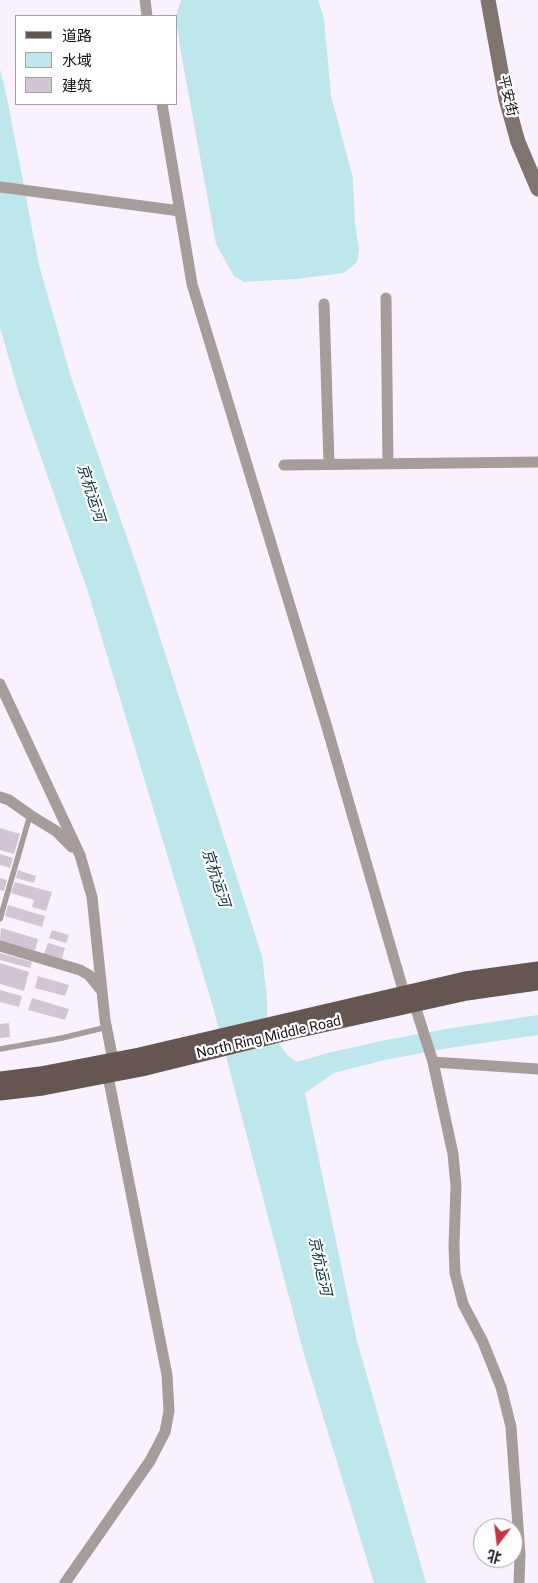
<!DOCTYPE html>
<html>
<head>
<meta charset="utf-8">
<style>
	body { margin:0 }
	#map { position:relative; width:538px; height:1583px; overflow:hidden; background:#faf1ff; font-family:Roboto,"Noto Sans SC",sans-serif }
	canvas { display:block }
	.legend { position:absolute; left:15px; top:15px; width:162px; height:90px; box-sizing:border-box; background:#fff; border:1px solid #a2a0a3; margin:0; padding:6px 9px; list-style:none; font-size:15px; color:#161218 }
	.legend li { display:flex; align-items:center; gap:10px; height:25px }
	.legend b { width:25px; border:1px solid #a2a0a3 }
	.north { position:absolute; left:473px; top:1518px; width:50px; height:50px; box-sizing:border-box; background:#fff; border:1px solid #a2a0a3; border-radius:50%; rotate:195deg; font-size:14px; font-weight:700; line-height:20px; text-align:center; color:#161218 }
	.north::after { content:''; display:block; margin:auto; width:18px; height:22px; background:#c43443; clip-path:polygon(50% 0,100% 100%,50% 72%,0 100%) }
</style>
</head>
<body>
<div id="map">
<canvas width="538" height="1583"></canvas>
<ul class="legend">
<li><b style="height:6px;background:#655651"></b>道路</li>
<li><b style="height:14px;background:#bde6ed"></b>水域</li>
<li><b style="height:14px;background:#d2c6d5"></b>建筑</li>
</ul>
<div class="north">北</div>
</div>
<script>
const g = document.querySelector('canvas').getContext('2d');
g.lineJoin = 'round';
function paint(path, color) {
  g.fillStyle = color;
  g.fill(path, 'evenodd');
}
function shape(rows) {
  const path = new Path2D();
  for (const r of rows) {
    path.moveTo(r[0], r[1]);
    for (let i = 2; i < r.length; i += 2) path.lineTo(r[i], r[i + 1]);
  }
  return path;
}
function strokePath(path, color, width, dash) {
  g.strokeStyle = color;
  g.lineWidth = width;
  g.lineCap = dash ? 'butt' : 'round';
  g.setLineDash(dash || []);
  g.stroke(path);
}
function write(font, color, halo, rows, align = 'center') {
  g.font = font + ' Roboto,"Noto Sans SC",sans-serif';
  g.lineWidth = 4.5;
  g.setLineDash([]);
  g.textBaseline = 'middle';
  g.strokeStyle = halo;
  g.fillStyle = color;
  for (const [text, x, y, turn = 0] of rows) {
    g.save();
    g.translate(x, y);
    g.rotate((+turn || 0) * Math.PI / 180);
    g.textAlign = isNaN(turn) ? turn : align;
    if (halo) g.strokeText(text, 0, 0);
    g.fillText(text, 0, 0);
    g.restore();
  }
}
paint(shape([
	[181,0,318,0,324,19,331,96,353,178,355,224,359,249,357,262,344,273,296,279,244,282,234,276,216,244,180,47,176,16],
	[0,69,7,98,39,265,71,377,140,575,262,956,267,998,267,1016,272,1031,280,1045,287,1055,296,1062,328,1053,381,1041,446,1029,538,1015,538,1035,449,1048,385,1060,334,1073,305,1093,357,1341,426,1583,374,1583,304,1354,213,1007,88,592,19,394,0,327]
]), '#bde6ed');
paint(shape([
	[0,828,20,834,14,854,0,850],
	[0,854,13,858,10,868,0,865],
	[18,870,36,876,34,883,16,878],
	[0,878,7,880,4,891,0,890],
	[15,882,52,892,46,911,32,907,34,900,11,893],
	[8,905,45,916,42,927,5,916],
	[1,928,38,939,35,951,0,941],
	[52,930,69,935,66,943,49,938],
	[48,943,65,948,62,959,44,954],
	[0,953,32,962,30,968,0,960],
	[0,963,29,972,24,991,0,984],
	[38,976,69,985,65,996,35,988],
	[0,990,22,996,19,1007,0,1002],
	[32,998,69,1009,65,1020,28,1010],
	[9,1023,10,1037,0,1038,0,1024]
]), '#d2c6d5');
strokePath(shape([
	[0,919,30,815],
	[0,1049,62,1038,107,1027]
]), '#a69d9a', 5.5);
strokePath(shape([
	[145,0,147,16],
	[162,104,192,284,326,724,404,993],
	[0,187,180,211],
	[386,298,388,464],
	[324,304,329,464],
	[284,465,538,462],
	[0,684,80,855,92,897,105,1020,113,1060],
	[0,797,9,800,33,817,56,831,72,847],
	[0,946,80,970,89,975,101,990],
	[415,1006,433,1062,453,1154,456,1186,454,1246,455,1273,463,1304,483,1342,501,1387,511,1427,520,1555,519,1583],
	[433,1062,538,1069],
	[65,1583,150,1461,165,1432,169,1411,167,1375,108,1076]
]), '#a69d9a', 11);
strokePath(shape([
	[488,0,506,99,518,142,538,189]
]), '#80746f', 15);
strokePath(shape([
	[0,1079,40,1074,139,1055,465,979,538,969],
	[0,1093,43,1088,142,1069,291,1032,467,993,538,983]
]), '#655651', 15);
write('14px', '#161218', '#fff', [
	["平安街",507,96,77],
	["North Ring Middle Road",269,1038,-13]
]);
write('italic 15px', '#0a3238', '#fff', [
	["京杭运河",90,493,72],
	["京杭运河",215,878,72],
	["京杭运河",319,1266,78]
]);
</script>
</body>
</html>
